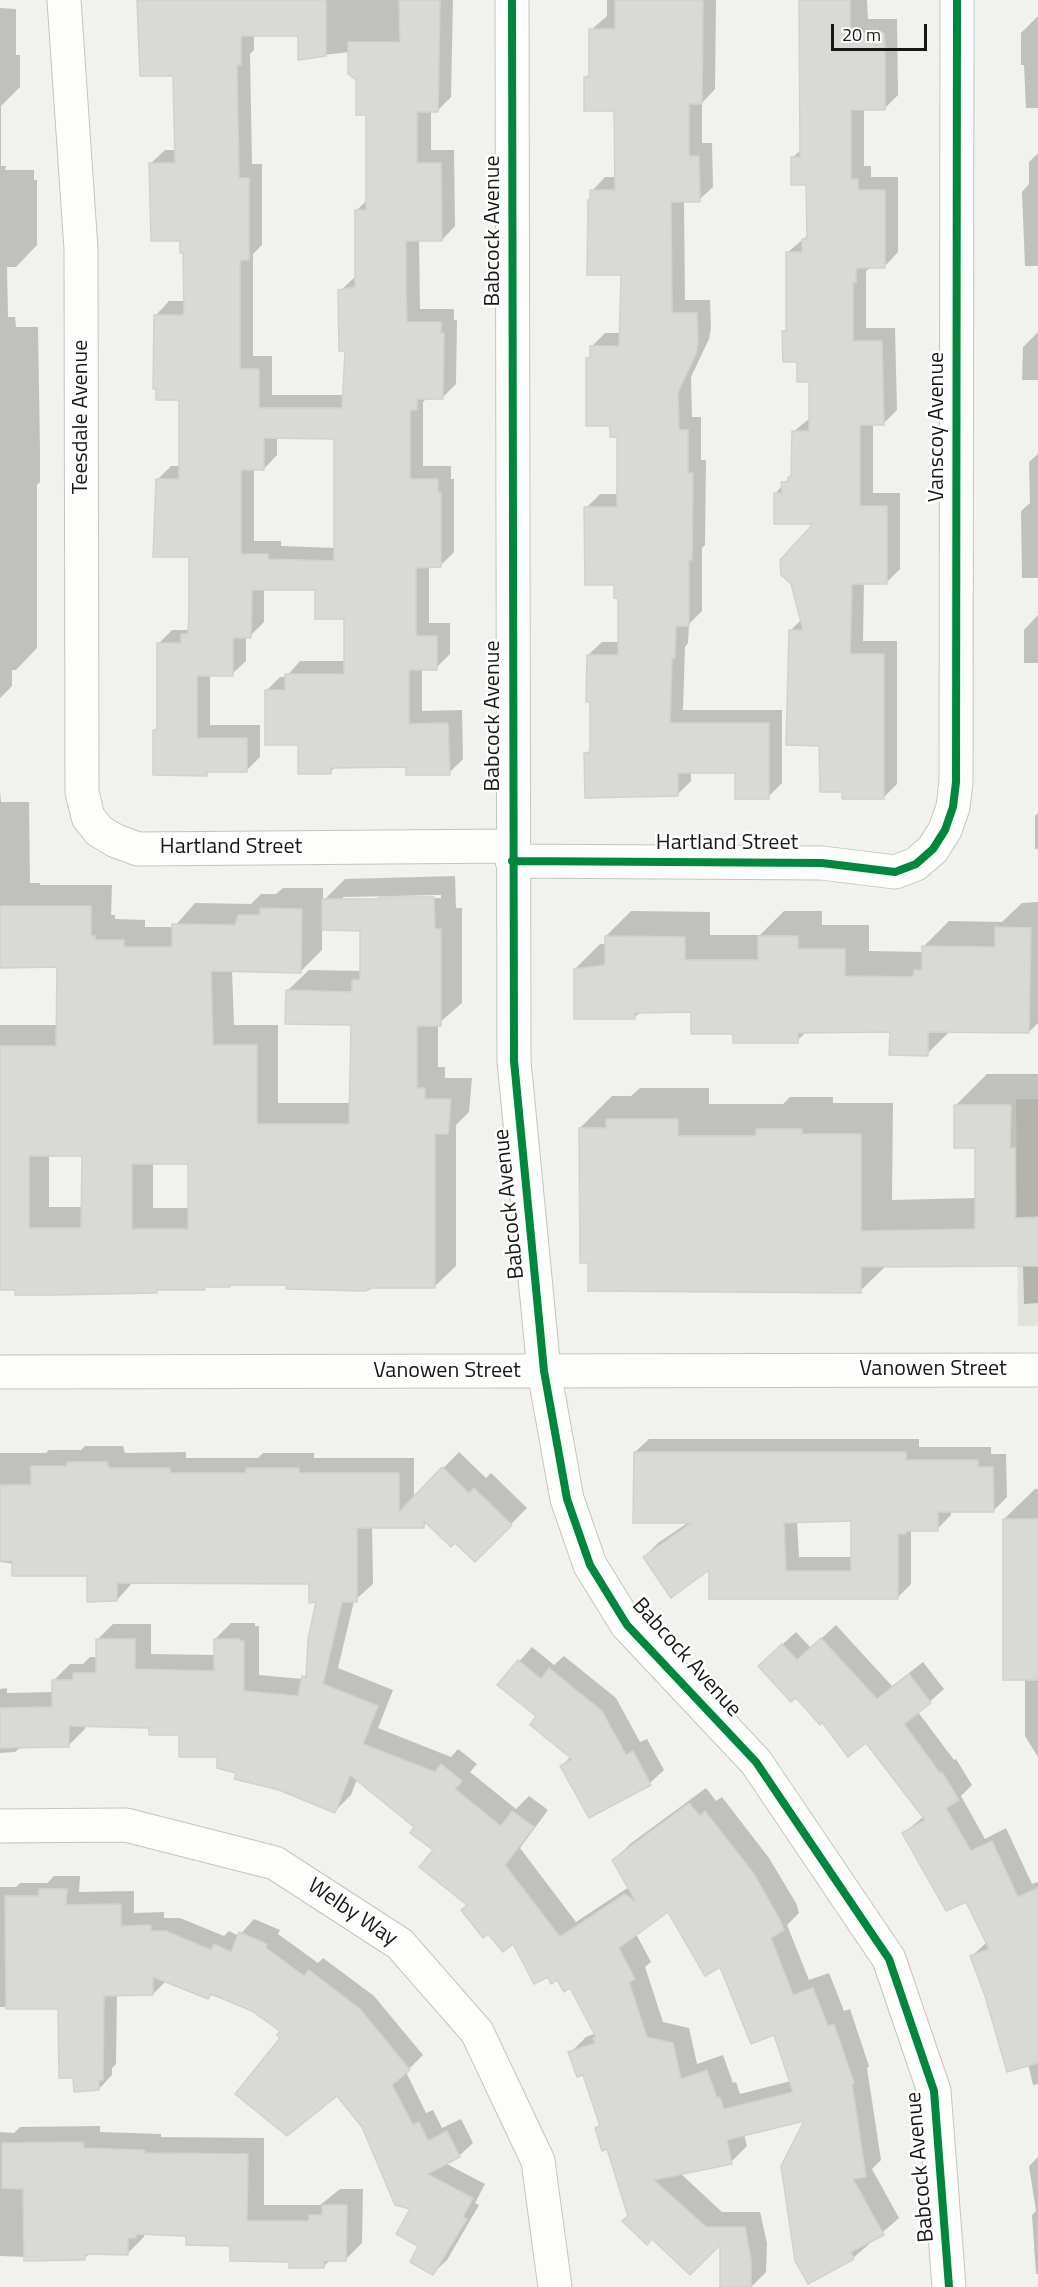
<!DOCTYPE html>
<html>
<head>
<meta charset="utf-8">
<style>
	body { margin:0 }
	#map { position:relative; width:1038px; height:2287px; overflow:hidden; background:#f1f2ed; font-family:"Titillium Web",sans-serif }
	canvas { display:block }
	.scale { position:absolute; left:831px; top:24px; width:96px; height:27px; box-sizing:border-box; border:3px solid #171816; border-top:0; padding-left:8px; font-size:18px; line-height:21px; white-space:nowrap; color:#171816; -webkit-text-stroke:4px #fff; paint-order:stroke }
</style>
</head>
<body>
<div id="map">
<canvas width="1038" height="2287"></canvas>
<div class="scale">20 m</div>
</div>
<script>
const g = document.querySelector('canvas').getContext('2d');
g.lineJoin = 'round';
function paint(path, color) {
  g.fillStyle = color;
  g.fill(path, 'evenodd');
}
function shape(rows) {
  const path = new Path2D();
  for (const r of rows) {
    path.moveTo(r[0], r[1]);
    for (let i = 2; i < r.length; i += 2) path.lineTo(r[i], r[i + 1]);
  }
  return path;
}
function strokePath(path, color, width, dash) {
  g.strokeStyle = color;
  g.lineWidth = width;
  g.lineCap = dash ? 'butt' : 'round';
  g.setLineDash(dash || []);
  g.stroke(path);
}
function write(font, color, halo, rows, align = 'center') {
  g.font = font + ' "Titillium Web",sans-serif';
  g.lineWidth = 5;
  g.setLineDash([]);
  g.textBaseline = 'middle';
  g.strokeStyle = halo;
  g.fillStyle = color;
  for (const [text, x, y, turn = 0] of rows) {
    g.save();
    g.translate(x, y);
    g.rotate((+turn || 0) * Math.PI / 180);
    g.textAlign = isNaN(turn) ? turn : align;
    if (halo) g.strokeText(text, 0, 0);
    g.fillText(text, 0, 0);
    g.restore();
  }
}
paint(shape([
	[1016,1099,1038,1099,1038,1326,1018,1326]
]), '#e1e2d9');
paint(shape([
	[139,0,453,0,451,97,438,110,431,110,431,150,454,150,455,226,442,240,419,240,420,309,454,309,454,320,457,320,456,384,443,397,428,397,423,402,423,466,451,466,451,479,454,479,454,552,441,565,429,566,429,623,450,623,450,654,436,668,422,668,422,711,462,710,463,759,449,773,408,766,336,767,330,772,299,743,267,690,280,677,286,677,300,661,345,661,345,618,316,589,264,589,264,622,250,636,246,636,246,661,232,674,210,674,210,725,260,725,260,757,247,770,211,770,207,774,155,730,158,727,158,644,172,630,187,630,190,628,190,556,157,480,171,466,181,466,181,399,156,315,169,301,186,301,185,251,151,163,165,150,176,150,174,74],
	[254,35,299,35,299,58,349,52,367,113,367,200,356,211,356,276,340,291,346,350,346,395,272,395,272,356,253,356,253,254,262,245,262,164,252,164,250,54,254,50],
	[277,437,335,438,336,548,281,546,281,541,254,541,254,469,264,469,277,455],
	[607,0,716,0,715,89,702,103,702,143,712,143,713,187,699,200,684,201,685,300,710,300,711,328,709,339,691,377,692,417,701,417,701,460,706,460,705,545,702,548,702,611,689,624,688,643,685,647,683,710,782,710,782,783,768,797,737,771,691,771,691,781,677,795,586,754,591,749,588,655,602,642,619,642,619,596,586,508,600,494,619,494,619,435,611,424,588,359,591,355,591,347,605,333,620,333,623,273,592,198,592,191,605,177,616,177,615,109,586,77,590,73,591,30,607,16],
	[800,0,867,0,868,19,897,19,898,95,885,108,864,108,864,166,871,166,871,177,898,177,898,252,885,266,870,268,866,271,866,328,895,328,897,410,883,424,873,424,873,493,900,493,900,569,886,583,864,583,863,641,897,641,897,784,883,798,844,791,821,745,791,630,802,619,816,523,775,494,793,473,793,432,810,418,810,380,784,331,788,328,788,252,808,235,808,183,793,157,802,149],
	[0,8,16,9,16,55,20,55,20,87,1,106,1,166,6,166,5,170,34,170,34,180,37,180,37,245,16,267,7,267,8,317,15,317,16,327,38,327,40,450,40,482,37,485,37,648,16,670,12,670,12,686,0,698],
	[1038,16,1038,108,1026,108,1024,65,1021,65,1021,33],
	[1038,153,1038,266,1025,266,1022,192,1029,184,1029,162],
	[1038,332,1038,380,1022,380,1023,347],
	[1038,454,1038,578,1022,578,1021,511,1030,503,1029,462],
	[1038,615,1038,663,1024,663,1024,630],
	[0,790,1,802,29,802,30,883,40,883,40,885,112,885,111,915,115,915,115,919,145,920,145,927,174,927,195,903,251,904,261,894,276,894,283,888,323,888,323,901,345,879,455,876,456,908,462,908,462,1003,438,1024,438,1067,445,1067,445,1078,472,1078,469,1112,456,1125,456,1266,434,1287,288,1283,160,1288,156,1291,0,1289,0,1025,58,1025,59,966,0,967],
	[441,895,441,898,343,900,343,897],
	[322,929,362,929,362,971,309,970,287,991,353,1023,351,1103,278,1103,278,1025,234,1025,232,970,301,971,322,950],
	[49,1154,83,1154,83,1207,49,1207],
	[153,1163,190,1163,190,1208,153,1208],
	[1038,813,1038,849,1035,849,1035,816],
	[1038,902,1038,1023,1029,1032,950,1031,927,1054,891,1030,807,1031,797,1041,735,1032,692,1011,641,1012,635,1017,575,969,600,944,606,944,606,936,631,911,710,912,710,935,760,935,784,911,822,911,822,925,869,925,869,951,924,952,924,946,949,921,1002,922,1022,903],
	[987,1074,1038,1074,1038,1303,1024,1304,1023,1265,886,1266,860,1291,590,1261,580,1128,612,1096,631,1096,640,1088,709,1088,709,1104,783,1104,790,1097,833,1097,833,1103,893,1103,892,1200,977,1198,977,1146,955,1106],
	[649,1439,919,1439,919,1447,991,1447,991,1454,1006,1454,1007,1497,993,1511,951,1511,951,1515,937,1529,911,1529,911,1584,897,1598,644,1557,658,1543,689,1522,635,1452],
	[853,1519,853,1557,799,1557,797,1521],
	[85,1446,123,1446,125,1453,186,1452,186,1458,258,1458,263,1453,314,1453,314,1458,414,1458,414,1498,459,1452,486,1478,491,1473,527,1508,475,1560,455,1541,427,1522,424,1526,372,1526,373,1584,354,1601,338,1668,393,1690,378,1728,451,1757,458,1749,477,1764,470,1772,516,1809,529,1796,548,1810,520,1848,576,1922,629,1887,614,1860,630,1844,706,1788,716,1801,722,1797,769,1858,796,1903,799,1913,787,1925,809,1980,829,1973,844,2011,850,2009,869,2066,867,2068,881,2160,872,2169,899,2218,853,2258,808,2282,807,2118,744,2134,747,2146,731,2162,680,2173,722,2212,760,2212,767,2243,766,2272,751,2287,721,2287,722,2241,630,2216,608,2148,597,2128,601,2124,584,2073,570,2053,586,2037,596,2033,571,1986,548,1975,469,1904,416,1827,357,1779,351,1795,335,1811,238,1772,219,1756,180,1734,150,1726,85,1725,85,1729,69,1745,22,1746,15,1752,0,1753,0,1689,7,1688,7,1693,54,1692,54,1680,70,1664,83,1664,90,1657,97,1657,97,1640,113,1624,151,1624,151,1654,215,1655,215,1639,231,1623,255,1623,255,1626,259,1626,259,1675,303,1679,308,1672,318,1601,310,1582,133,1582,117,1600,88,1574,0,1562,0,1453,46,1453,49,1450,81,1450],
	[668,1910,721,1965,775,2033,791,2081,740,2094,736,2082,733,2083,723,2055,697,2064,689,2028,663,2022,645,1967,651,1962,636,1934],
	[1035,1489,1038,1489,1038,1757,1025,1736,1025,1679,1004,1519],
	[836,1625,892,1686,923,1662,944,1689,918,1712,954,1760,956,1759,972,1785,961,1796,985,1839,1006,1828,1032,1884,1038,1882,1038,2084,1033,2085,1028,2064,987,1996,972,1956,987,1942,967,1900,904,1833,924,1816,866,1741,774,1652,796,1632,811,1648],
	[532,1647,554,1665,564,1656,616,1698,640,1742,647,1739,664,1770,650,1783,562,1766,571,1756,538,1716,499,1684],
	[54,1876,80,1876,79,1892,134,1891,134,1913,164,1912,164,1918,180,1918,224,1936,229,1931,239,1936,254,1919,280,1930,278,1934,318,1963,323,1958,374,1996,423,2055,406,2072,426,2113,433,2110,442,2128,461,2119,473,2143,459,2156,445,2163,485,2184,475,2203,479,2205,447,2260,433,2273,420,2245,412,2208,363,2126,337,2094,282,2038,282,2031,253,2009,212,1993,166,1981,153,1994,117,1994,116,2064,112,2068,112,2075,99,2089,75,2076,60,2008,0,2007,0,1887,16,1887,20,1883,47,1883],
	[100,2126,100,2132,161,2134,161,2137,264,2138,264,2205,320,2205,340,2189,363,2189,362,2243,346,2259,331,2259,324,2266,290,2261,188,2234,144,2233,144,2237,127,2254,90,2253,84,2259,0,2256,0,2132,14,2133,20,2127],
	[1038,2157,1038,2274,1036,2274,1032,2215,1036,2211,1029,2166]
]), '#0003');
const building = shape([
	[137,0,326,0,326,56,298,60,298,36,241,36,241,65,237,65,239,178,249,178,249,260,240,260,240,369,259,369,259,408,342,408,345,351,339,351,338,290,355,287,355,210,366,210,366,115,356,115,356,80,348,74,348,42,400,42,399,0,440,0,438,112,417,112,417,163,441,163,442,241,406,241,406,290,407,322,441,322,441,333,444,333,443,399,417,399,417,410,410,410,410,479,438,479,438,492,441,492,441,567,416,568,416,636,437,636,437,670,409,670,409,724,448,723,450,775,406,775,406,767,331,768,331,774,298,774,298,745,265,745,265,690,285,690,285,674,344,674,344,619,315,619,315,590,252,590,251,638,233,638,233,676,197,676,197,738,247,738,247,772,207,772,207,776,153,775,153,730,157,730,157,643,181,643,181,634,188,634,189,611,189,557,153,557,156,479,179,479,179,400,156,400,156,389,153,389,154,315,184,315,183,253,180,253,180,241,151,241,149,163,175,163,173,76,140,76,137,0],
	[264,438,334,439,334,561,268,559,268,554,241,554,241,470,264,470,264,438],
	[615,0,703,0,702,104,689,104,689,156,699,156,700,202,671,202,672,313,697,313,698,343,696,354,678,392,679,430,688,430,688,473,693,473,692,560,689,560,689,626,676,626,675,658,672,658,670,723,769,723,769,799,735,799,735,773,678,773,678,796,585,798,584,753,590,753,590,702,586,702,587,655,618,655,618,598,614,598,614,585,585,585,584,507,617,507,617,437,610,437,610,426,586,426,586,358,590,358,590,346,619,346,621,275,587,275,588,200,590,200,590,190,615,190,614,111,584,111,584,77,589,77,589,29,615,29,615,0],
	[799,0,850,0,850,28,855,28,855,33,884,33,885,45,885,110,851,110,851,179,858,179,858,190,885,190,885,268,856,268,856,283,853,283,853,341,882,341,884,425,860,425,860,506,887,506,887,584,852,584,850,654,884,654,884,799,842,799,842,792,820,792,819,746,786,745,789,630,803,630,791,584,781,575,780,560,813,524,774,524,774,493,782,493,781,482,788,482,788,477,791,477,792,431,809,431,809,382,797,382,797,362,783,362,782,331,786,331,786,252,802,252,802,239,807,239,806,185,791,185,791,157,800,157,799,0],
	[379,897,434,897,435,929,441,929,441,1026,417,1026,417,1088,425,1088,425,1099,451,1099,448,1134,435,1134,435,1288,372,1288,365,1291,286,1289,286,1285,230,1285,230,1287,205,1287,205,1290,157,1290,157,1293,56,1295,15,1295,15,1290,0,1290,0,1046,56,1046,57,967,0,968,0,906,91,906,91,936,95,936,95,940,124,940,124,947,172,947,172,924,235,925,238,915,260,915,260,908,302,909,301,973,211,971,213,1045,257,1045,257,1124,349,1124,351,1025,285,1024,286,990,352,992,352,980,360,980,360,931,322,930,322,899,379,899,379,897],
	[29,1156,82,1156,81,1228,29,1228,29,1156],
	[132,1164,188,1164,188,1229,132,1229,132,1164],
	[995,927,1031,928,1029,1033,928,1032,928,1056,889,1055,890,1032,798,1033,798,1043,733,1043,733,1034,691,1034,691,1012,635,1013,635,1019,574,1019,574,969,605,965,605,936,685,937,685,960,758,960,758,936,798,936,798,949,845,949,845,976,913,977,914,970,922,970,922,946,995,947,995,927],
	[954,1105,1011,1105,1010,1148,1015,1148,1015,1218,1038,1217,1038,1266,861,1267,861,1293,588,1291,588,1263,580,1263,579,1128,606,1128,606,1119,678,1119,678,1136,756,1136,756,1129,802,1129,802,1134,861,1134,861,1231,975,1229,975,1148,954,1148,954,1105],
	[634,1452,906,1452,906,1460,978,1460,978,1467,993,1467,994,1512,938,1512,938,1531,906,1531,906,1534,898,1534,898,1599,709,1599,709,1570,671,1598,643,1557,691,1523,633,1523,634,1452],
	[851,1521,851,1571,786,1571,784,1523,851,1521],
	[67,1462,107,1462,109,1468,170,1468,170,1473,246,1473,246,1468,299,1468,299,1473,399,1473,399,1512,442,1467,469,1493,474,1488,512,1525,475,1562,455,1543,451,1547,424,1521,424,1528,357,1528,357,1602,342,1602,323,1684,378,1706,363,1744,435,1772,441,1764,462,1781,455,1789,501,1826,512,1811,534,1827,505,1865,560,1937,625,1894,636,1902,612,1860,689,1803,700,1816,705,1811,754,1874,780,1920,784,1930,771,1938,793,1995,813,1988,828,2026,834,2024,854,2083,852,2084,866,2177,853,2179,884,2235,851,2252,854,2259,808,2284,795,2261,781,2166,804,2121,727,2140,732,2164,654,2180,706,2227,745,2227,751,2260,751,2287,720,2287,720,2245,690,2275,652,2239,647,2245,622,2221,628,2216,607,2149,602,2151,595,2128,600,2126,583,2075,577,2077,568,2052,595,2043,593,2038,596,2037,570,1988,564,1992,557,1980,551,1984,548,1977,534,1984,513,1944,503,1952,488,1934,483,1938,461,1910,467,1905,419,1867,433,1850,410,1833,414,1827,350,1775,335,1813,279,1790,234,1779,236,1773,217,1768,217,1757,179,1757,179,1735,149,1735,149,1728,69,1726,69,1747,0,1748,0,1708,52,1707,52,1680,73,1680,73,1673,96,1673,96,1639,135,1639,135,1669,214,1671,214,1639,239,1639,239,1641,244,1641,244,1691,298,1696,302,1676,306,1678,308,1639,316,1602,309,1603,309,1584,117,1583,117,1601,87,1602,87,1576,12,1576,12,1561,0,1561,0,1485,31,1485,31,1466,67,1466,67,1462],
	[668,1912,705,1976,720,1967,751,2044,774,2035,793,2092,724,2109,720,2097,717,2098,707,2070,681,2079,673,2043,647,2037,629,1982,635,1979,619,1948,668,1912],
	[1003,1519,1038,1519,1038,1680,1003,1680,1003,1519],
	[821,1638,877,1699,909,1674,931,1703,904,1724,940,1773,942,1772,959,1800,946,1808,971,1851,992,1841,1018,1897,1038,1888,1038,2063,1007,2072,985,1996,970,1956,989,1949,966,1902,946,1911,902,1833,925,1820,866,1743,848,1757,822,1722,820,1725,796,1698,791,1702,758,1666,782,1644,797,1660,821,1638],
	[518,1660,541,1679,549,1668,602,1711,626,1755,633,1751,651,1785,589,1818,560,1766,572,1759,530,1725,536,1716,497,1685,518,1660],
	[39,1889,67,1889,66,1905,121,1904,121,1926,151,1925,151,1931,166,1931,211,1950,214,1944,231,1952,239,1932,267,1944,266,1948,304,1976,309,1970,360,2009,410,2070,392,2085,413,2125,419,2122,428,2141,447,2131,460,2157,427,2174,473,2198,463,2217,467,2219,433,2275,410,2262,418,2246,396,2234,410,2209,395,2205,362,2127,337,2096,287,2136,235,2094,280,2038,277,2035,280,2031,252,2011,211,1994,208,1999,153,1977,153,1995,104,1996,103,2080,99,2080,99,2090,74,2092,73,2078,59,2078,58,2009,6,2009,5,1896,39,1896,39,1889],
	[83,2142,84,2148,145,2150,145,2153,248,2154,247,2221,309,2221,309,2215,322,2215,322,2205,347,2205,346,2261,324,2261,324,2268,289,2268,289,2262,230,2261,230,2246,186,2245,186,2236,136,2234,136,2238,128,2238,128,2255,85,2254,85,2260,24,2261,23,2189,2,2188,2,2143,83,2142]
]);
paint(building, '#d9dad6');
strokePath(building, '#d1d2ce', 1.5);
const street = shape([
	[64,0,81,249,82,792,88,817,99,831,116,841,138,849,512,846],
	[512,0,514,1061,544,1371,567,1499,590,1565,627,1625,756,1762,889,1959,934,2091,949,2287],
	[512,861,822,863,895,872,916,864,933,849,945,830,953,807,956,782,957,0],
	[0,1826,126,1825,275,1863,400,1944,477,2032,538,2161,555,2287]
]);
const secondary = shape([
	[0,1372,1038,1370]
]);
strokePath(street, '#c4c4c1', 35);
strokePath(secondary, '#c4c4c1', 35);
strokePath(street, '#fdfdfc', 33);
strokePath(secondary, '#fdfdfc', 33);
strokePath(shape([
	[512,0,514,1061,544,1371,567,1499,590,1565,627,1625,756,1762,889,1959,934,2091,949,2287],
	[512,861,822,863,895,872,916,864,933,849,945,830,953,807,956,782,957,0]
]), '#00873e', 8);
write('22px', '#171816', '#fff', [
	["Babcock Avenue",494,231,-90],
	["Teesdale Avenue",82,417,-90],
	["Vanscoy Avenue",938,427,-90],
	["Babcock Avenue",494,716,-90],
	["Hartland Street",727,844],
	["Hartland Street",231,848],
	["Babcock Avenue",510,1204,-96],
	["Vanowen Street",933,1370],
	["Vanowen Street",447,1372],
	["Babcock Avenue",686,1658,48],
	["Welby Way",352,1913,34],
	["Babcock Avenue",921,2167,-95]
]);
</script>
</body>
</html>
